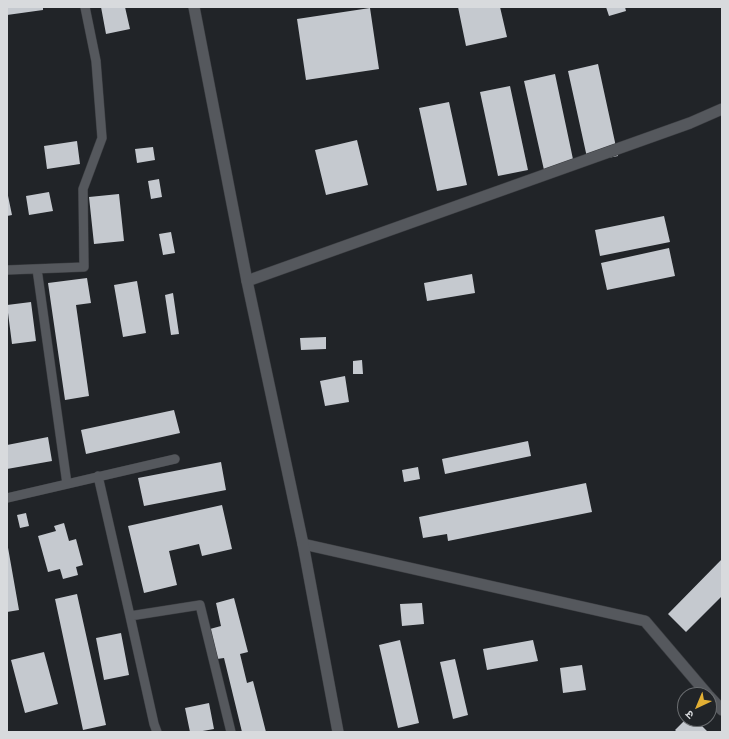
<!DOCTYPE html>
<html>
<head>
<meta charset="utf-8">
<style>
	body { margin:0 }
	#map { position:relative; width:729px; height:739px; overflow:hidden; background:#212428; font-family:Lato,"Noto Sans Devanagari",sans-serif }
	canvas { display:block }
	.frame { position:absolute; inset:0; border:8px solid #d8dadd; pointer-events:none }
	.north { position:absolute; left:677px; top:687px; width:40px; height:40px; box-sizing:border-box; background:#212428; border:1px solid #6a6d70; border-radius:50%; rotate:224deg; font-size:11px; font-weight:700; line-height:16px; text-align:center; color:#d8dadd }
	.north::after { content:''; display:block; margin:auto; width:14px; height:18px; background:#e2af34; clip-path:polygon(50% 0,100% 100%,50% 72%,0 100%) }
</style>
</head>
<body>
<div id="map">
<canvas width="729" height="739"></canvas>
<div class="frame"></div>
<div class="north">उ</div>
</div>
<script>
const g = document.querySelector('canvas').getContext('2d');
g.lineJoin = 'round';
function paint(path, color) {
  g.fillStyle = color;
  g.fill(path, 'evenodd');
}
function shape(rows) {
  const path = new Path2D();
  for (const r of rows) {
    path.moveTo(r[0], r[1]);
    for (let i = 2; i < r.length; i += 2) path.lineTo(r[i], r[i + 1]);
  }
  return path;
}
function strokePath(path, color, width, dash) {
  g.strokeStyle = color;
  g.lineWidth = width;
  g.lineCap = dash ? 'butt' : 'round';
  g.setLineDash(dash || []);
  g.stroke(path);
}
paint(shape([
	[7,7,43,7,43,10,7,15],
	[101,7,125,7,130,29,106,34],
	[458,7,500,7,507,37,466,46],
	[606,7,625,7,626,11,609,16],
	[370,8,379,69,306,80,297,19],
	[598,64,618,156,588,162,568,71],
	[555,74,574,164,544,170,524,81],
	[510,86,528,170,498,176,480,92],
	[449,102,467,185,437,191,419,108],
	[357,140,368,185,326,195,315,150],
	[77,141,80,164,47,169,44,146],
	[153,147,155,160,137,163,135,149],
	[159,179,162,197,151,199,148,181],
	[7,191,12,215,7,216],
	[49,192,53,211,29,215,26,196],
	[119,194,124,241,94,244,89,197],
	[664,216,670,242,600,256,595,230],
	[171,232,175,253,163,255,159,234],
	[669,248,675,276,607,290,601,263],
	[472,274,475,293,427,301,424,283],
	[87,278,91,303,76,305,89,396,65,400,48,283],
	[137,281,146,333,123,337,114,285],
	[173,293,179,334,171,335,165,295],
	[31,302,36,341,12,344,7,305],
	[326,337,326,349,301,350,300,338],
	[362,360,363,374,353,374,353,361],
	[345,376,349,402,325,406,320,381],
	[174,410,180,433,86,454,81,430],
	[48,437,52,461,7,469,7,445],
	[528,441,531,456,445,474,442,459],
	[221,462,226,490,144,506,138,478],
	[418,467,420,479,404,482,402,470],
	[586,483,592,512,448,541,447,534,423,538,419,517],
	[222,505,232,549,202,556,199,544,169,551,177,585,144,593,128,526],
	[26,513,29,526,20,528,17,515],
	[64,523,69,541,76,539,83,565,76,567,78,575,63,579,60,569,48,572,38,536,56,531,54,526],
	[7,542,19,610,7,612],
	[722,559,722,596,686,632,668,614],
	[77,594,106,725,83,730,55,599],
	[234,598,248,652,240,654,247,683,253,681,266,732,242,732,224,658,217,659,210,629,221,626,216,603],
	[422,603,424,624,402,626,400,604],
	[121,633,129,675,104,680,96,638],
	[400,640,419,723,398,728,379,645],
	[533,640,538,661,487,670,483,649],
	[44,652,58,704,25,713,11,660],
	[455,659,468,715,453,719,440,662],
	[582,665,586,690,563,693,560,668],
	[209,703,214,729,197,732,190,732,185,708],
	[686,719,695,719,708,732,677,732,675,730]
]), '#c5c9cf');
const service = shape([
	[37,269,67,484],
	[7,270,84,267,83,189,102,138,96,61,85,7],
	[98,476,130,616,200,605,231,732],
	[7,498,175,459],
	[130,616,154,724,157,732]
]);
const minor = shape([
	[247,281,690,123,722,109],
	[303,544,645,621,708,695],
	[709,696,722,710]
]);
const tertiary = shape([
	[194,7,247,281,303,544,338,732]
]);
strokePath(service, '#3c3e42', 10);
strokePath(minor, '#3c3e42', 12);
strokePath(tertiary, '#3c3e42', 12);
strokePath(service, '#55585d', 9);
strokePath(minor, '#55585d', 11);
strokePath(tertiary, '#55585d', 11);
</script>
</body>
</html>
